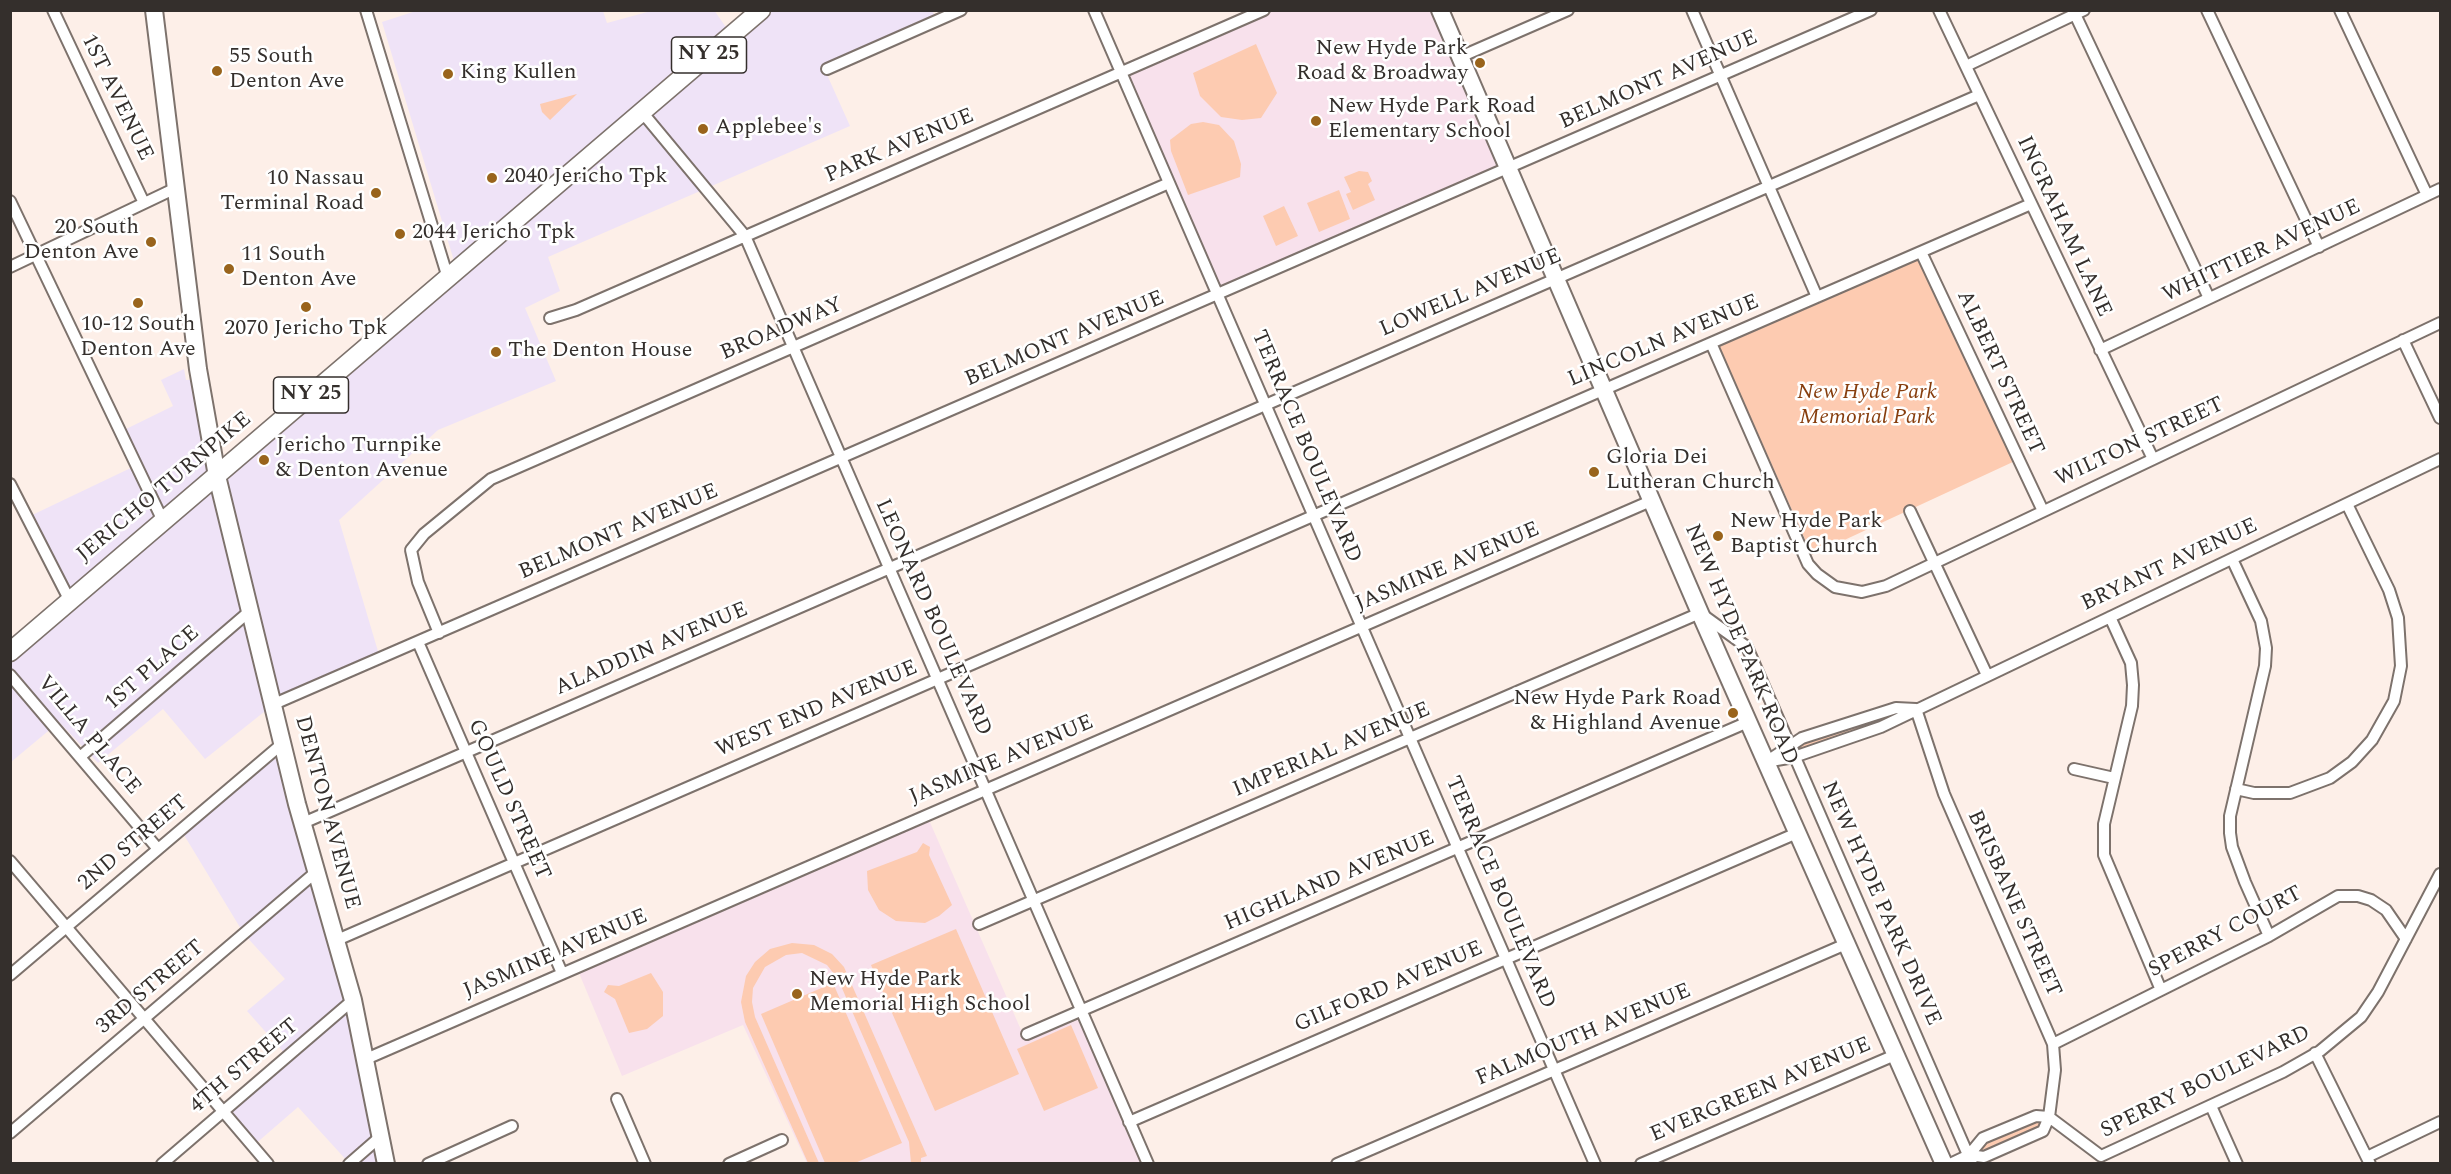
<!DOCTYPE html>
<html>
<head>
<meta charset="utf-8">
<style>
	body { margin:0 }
	#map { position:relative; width:2451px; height:1174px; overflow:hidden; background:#fdefe8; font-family:Spectral,serif }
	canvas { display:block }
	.frame { position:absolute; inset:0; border:12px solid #342f2c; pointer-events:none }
</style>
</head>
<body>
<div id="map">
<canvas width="2451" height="1174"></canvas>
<div class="frame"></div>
</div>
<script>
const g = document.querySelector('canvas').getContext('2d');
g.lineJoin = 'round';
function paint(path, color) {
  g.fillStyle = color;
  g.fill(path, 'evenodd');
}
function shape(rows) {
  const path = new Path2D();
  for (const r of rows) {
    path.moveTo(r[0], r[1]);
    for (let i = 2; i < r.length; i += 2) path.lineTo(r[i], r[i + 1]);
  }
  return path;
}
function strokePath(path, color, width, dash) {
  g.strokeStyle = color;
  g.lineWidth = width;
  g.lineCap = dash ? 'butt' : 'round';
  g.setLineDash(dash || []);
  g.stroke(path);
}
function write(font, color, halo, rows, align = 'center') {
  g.font = font + ' Spectral,serif';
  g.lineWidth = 5;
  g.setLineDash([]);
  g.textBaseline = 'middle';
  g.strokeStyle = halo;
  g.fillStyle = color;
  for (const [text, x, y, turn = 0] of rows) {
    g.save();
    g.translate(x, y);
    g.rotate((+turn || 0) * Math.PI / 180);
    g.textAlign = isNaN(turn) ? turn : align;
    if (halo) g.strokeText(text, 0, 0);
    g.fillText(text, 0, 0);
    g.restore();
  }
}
paint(shape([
	[419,10,603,11,607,23,651,11,714,10,732,36,761,11,932,11,936,17,824,68,850,126,548,257,560,291,525,308,556,381,438,430,339,520,380,658,274,704,205,759,163,709,98,763,59,722,11,762,11,649,69,599,28,517,137,465,122,431,173,406,161,380,184,369,186,380,199,379,217,475,457,271,382,22],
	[283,743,386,1163,349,1163,298,1107,253,1146,223,1111,287,1056,247,1011,285,979,244,934,181,830]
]), '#efe3f7');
paint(shape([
	[1270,11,1440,11,1508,168,1219,292,1124,73],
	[929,820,1025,1039,1078,1016,1142,1163,807,1163,743,1025,622,1076,579,973]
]), '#f8e1ec');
paint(shape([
	[1256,44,1277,93,1261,118,1242,120,1221,117,1200,96,1193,73],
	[577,94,550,120,542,112,540,104],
	[1203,122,1219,125,1234,141,1241,164,1240,177,1188,195,1171,151,1170,140,1191,124],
	[1359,171,1368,172,1372,181,1368,184,1375,200,1353,210,1346,194,1351,192,1344,177],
	[1339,190,1350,219,1319,232,1307,203],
	[1284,206,1298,236,1276,246,1263,216],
	[1919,257,2015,461,1812,555,1719,346],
	[1896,710,1909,711,1810,751,1792,749,1803,739],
	[923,843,930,847,929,855,952,905,939,916,925,923,896,921,879,910,868,890,867,871,917,852],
	[956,929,1019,1074,935,1111,871,965],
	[792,943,814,945,832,954,844,967,927,1156,921,1158,921,1163,911,1163,909,1142,838,979,827,965,802,953,786,955,765,967,753,988,752,1002,755,1017,819,1163,808,1163,745,1022,741,1002,746,976,755,962,770,949],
	[651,973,663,992,663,1016,647,1029,629,1033,615,999,604,992,608,985,619,986],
	[833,983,902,1143,855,1163,825,1163,761,1014],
	[1071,1025,1098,1088,1044,1111,1017,1049],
	[2035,1118,2047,1118,2042,1129,1984,1155,1972,1154,1983,1140]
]), '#fdcbb1');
const street = shape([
	[53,10,144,203],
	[366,10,448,278],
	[1094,10,1595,1164],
	[1692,10,1817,297],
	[1939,10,2153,459],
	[2073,10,2209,298],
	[2207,10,2319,247],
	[2340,10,2427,195],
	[1460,57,1568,10],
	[1966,66,2084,10],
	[827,69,961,10],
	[642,112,745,236,1148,1164],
	[10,201,163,521],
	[1921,252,2043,511],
	[10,267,176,188],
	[550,318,576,310,1264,10],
	[2403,340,2440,418],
	[1711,343,1808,564,1817,574,1835,587,1862,592,1886,586,2440,323],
	[2100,350,2440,189],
	[10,484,70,601],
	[1910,511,1987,675],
	[2232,559,2261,621,2266,648,2265,666,2230,816,2230,833,2232,847,2245,882,2269,936],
	[2110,617,2131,663,2133,685,2132,706,2104,824,2104,855,2161,990],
	[439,633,418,582,411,550,424,534,491,479,1169,183],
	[418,642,562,973],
	[10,675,158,849],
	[274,704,1871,10],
	[1916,709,1944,794,2053,1044,2055,1070,2049,1117,2043,1131,1984,1157,1969,1155,1983,1138,2036,1116,2049,1117,2101,1156,2283,1072,2320,1051,2361,1017,2378,992,2440,874],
	[80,757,251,610],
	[1769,760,1802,738,1896,708,1916,709],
	[1765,762,1794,757,1881,727,2440,459],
	[2074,769,2114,778],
	[2236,789,2254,793,2290,793,2330,778,2352,762,2372,740,2394,701,2401,666,2398,618,2389,590,2347,504],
	[303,823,1979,95],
	[10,861,268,1164],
	[979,924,1700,613,1747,647,1972,1164],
	[337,940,2031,204],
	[10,975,283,743],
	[1027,1034,1748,722],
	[2053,1044,2269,936,2338,896,2358,896,2371,900,2386,910,2406,939],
	[2315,1053,2370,1164],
	[366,1059,1653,500],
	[617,1099,645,1164],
	[2211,1106,2237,1164],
	[1129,1122,1797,833],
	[10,1133,316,872],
	[2367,1157,2440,1122],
	[162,1164,353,1000],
	[349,1164,380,1137],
	[428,1164,512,1126],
	[729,1164,782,1140],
	[1337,1164,1846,944],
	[1641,1164,1895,1055],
	[1950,1164,1969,1155]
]);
const secondary = shape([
	[154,10,198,369,217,476,297,804,353,1000,386,1164],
	[1440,10,1700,613,1944,1164]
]);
const primary = shape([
	[10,652,761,10]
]);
strokePath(street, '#7d726c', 14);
strokePath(secondary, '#7d726c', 20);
strokePath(primary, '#7d726c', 21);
strokePath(street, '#fff', 10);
strokePath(secondary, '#fff', 16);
strokePath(primary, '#fff', 18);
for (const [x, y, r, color] of [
	[1480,63,6,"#99641c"],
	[217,71,6,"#99641c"],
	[448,74,6,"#99641c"],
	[1316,121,6,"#99641c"],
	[703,129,6,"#99641c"],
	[492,178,6,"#99641c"],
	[376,193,6,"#99641c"],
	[400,234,6,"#99641c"],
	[151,242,6,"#99641c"],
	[229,269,6,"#99641c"],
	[138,303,6,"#99641c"],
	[306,307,6,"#99641c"],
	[496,352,6,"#99641c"],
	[264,460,6,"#99641c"],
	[1594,472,6,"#99641c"],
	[1718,536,6,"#99641c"],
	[1733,713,6,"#99641c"],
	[797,994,6,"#99641c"]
]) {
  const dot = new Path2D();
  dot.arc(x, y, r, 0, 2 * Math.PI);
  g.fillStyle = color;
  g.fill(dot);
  strokePath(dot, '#fff', 2);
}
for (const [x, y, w] of [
	[709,55,75],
	[311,395,75]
]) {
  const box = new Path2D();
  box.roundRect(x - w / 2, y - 18, w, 36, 4.5);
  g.fillStyle = '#fff';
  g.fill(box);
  strokePath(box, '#342f2c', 1.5);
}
write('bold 21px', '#342f2c', null, [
	["NY 25",709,55],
	["NY 25",311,395]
]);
write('22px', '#342f2c', '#fff', [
	["New Hyde Park",1468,50,"right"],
	["Road & Broadway",1468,75,"right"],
	["55 South",229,58],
	["Denton Ave",229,83],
	["King Kullen",460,74],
	["New Hyde Park Road",1328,108],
	["Elementary School",1328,133],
	["Applebee's",715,129],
	["2040 Jericho Tpk",504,178],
	["10 Nassau",364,180,"right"],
	["Terminal Road",364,205,"right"],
	["20 South",139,229,"right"],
	["Denton Ave",139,254,"right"],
	["2044 Jericho Tpk",412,234],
	["11 South",241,256],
	["Denton Ave",241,281],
	["10-12 South",138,326,"center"],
	["Denton Ave",138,351,"center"],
	["2070 Jericho Tpk",306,330,"center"],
	["The Denton House",508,352],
	["Jericho Turnpike",276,447],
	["& Denton Avenue",276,472],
	["Gloria Dei",1606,459],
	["Lutheran Church",1606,484],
	["New Hyde Park",1730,523],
	["Baptist Church",1730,548],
	["New Hyde Park Road",1721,700,"right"],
	["& Highland Avenue",1721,725,"right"],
	["New Hyde Park",809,981],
	["Memorial High School",809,1006]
], 'left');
write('22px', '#342f2c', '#fff', [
	["BELMONT AVENUE",1659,81,-24],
	["1ST AVENUE",116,98,64],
	["PARK AVENUE",900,147,-23],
	["INGRAHAM LANE",2063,227,65],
	["WHITTIER AVENUE",2262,252,-25],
	["LOWELL AVENUE",1471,294,-23],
	["BROADWAY",782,330,-23],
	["BELMONT AVENUE",1065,340,-23],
	["LINCOLN AVENUE",1664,342,-23],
	["ALBERT STREET",1999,373,65],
	["WILTON STREET",2140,443,-25],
	["TERRACE BOULEVARD",1305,447,67],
	["JERICHO TURNPIKE",165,488,-40],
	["BELMONT AVENUE",619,533,-23],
	["BRYANT AVENUE",2170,566,-25],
	["JASMINE AVENUE",1448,568,-23],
	["LEONARD BOULEVARD",932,618,66],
	["NEW HYDE PARK ROAD",1740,645,67],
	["ALADDIN AVENUE",652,650,-23],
	["1ST PLACE",153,669,-41],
	["WEST END AVENUE",817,710,-23],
	["VILLA PLACE",88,736,50],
	["IMPERIAL AVENUE",1332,751,-23],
	["JASMINE AVENUE",1002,761,-23],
	["GOULD STREET",508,800,66],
	["DENTON AVENUE",326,813,75],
	["2ND STREET",134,844,-40],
	["HIGHLAND AVENUE",1330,882,-23],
	["TERRACE BOULEVARD",1499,893,67],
	["NEW HYDE PARK DRIVE",1880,904,66],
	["BRISBANE STREET",2013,904,66],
	["SPERRY COURT",2226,933,-28],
	["JASMINE AVENUE",556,955,-23],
	["3RD STREET",151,988,-40],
	["GILFORD AVENUE",1389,988,-23],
	["FALMOUTH AVENUE",1584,1036,-23],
	["4TH STREET",245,1067,-40],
	["SPERRY BOULEVARD",2206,1083,-26],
	["EVERGREEN AVENUE",1761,1091,-23]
]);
write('italic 22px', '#873e0e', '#fff', [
	["New Hyde Park",1867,394],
	["Memorial Park",1867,419]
]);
</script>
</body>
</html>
